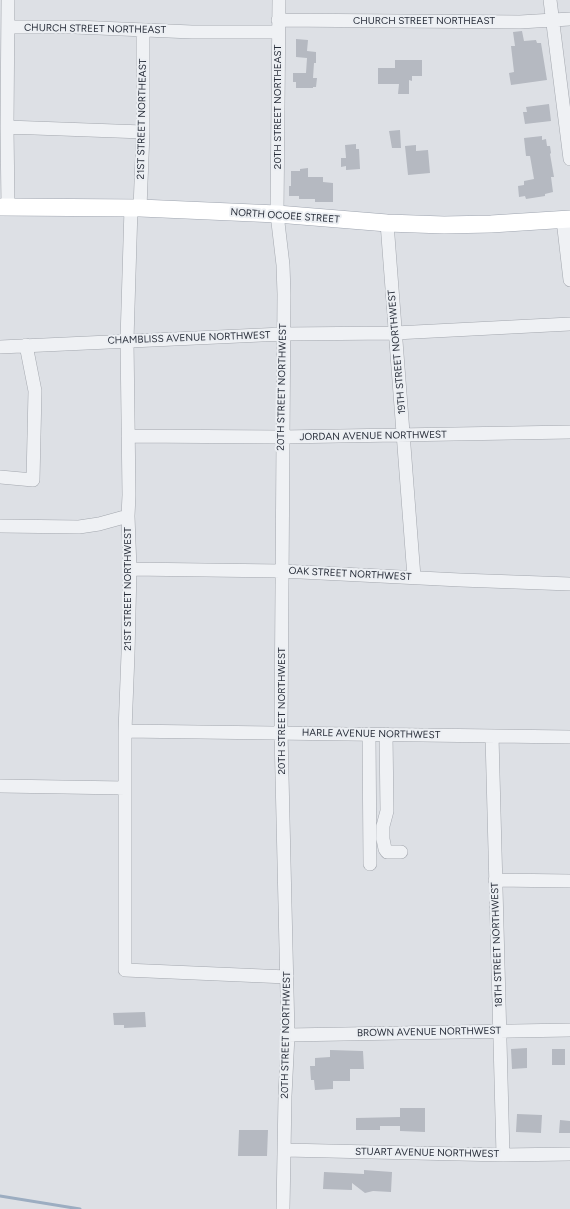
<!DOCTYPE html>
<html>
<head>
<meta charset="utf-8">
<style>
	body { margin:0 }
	canvas { display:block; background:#dde0e5 }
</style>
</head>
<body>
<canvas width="570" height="1209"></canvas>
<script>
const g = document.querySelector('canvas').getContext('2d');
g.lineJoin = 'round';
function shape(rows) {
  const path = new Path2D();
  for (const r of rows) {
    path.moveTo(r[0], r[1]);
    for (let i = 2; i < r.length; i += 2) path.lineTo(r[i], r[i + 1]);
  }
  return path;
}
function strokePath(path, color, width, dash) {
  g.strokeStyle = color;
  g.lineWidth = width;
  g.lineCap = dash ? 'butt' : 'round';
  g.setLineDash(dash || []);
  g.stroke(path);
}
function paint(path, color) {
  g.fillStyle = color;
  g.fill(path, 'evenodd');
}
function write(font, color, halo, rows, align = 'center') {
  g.font = font + ' Figtree,sans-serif';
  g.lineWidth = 4;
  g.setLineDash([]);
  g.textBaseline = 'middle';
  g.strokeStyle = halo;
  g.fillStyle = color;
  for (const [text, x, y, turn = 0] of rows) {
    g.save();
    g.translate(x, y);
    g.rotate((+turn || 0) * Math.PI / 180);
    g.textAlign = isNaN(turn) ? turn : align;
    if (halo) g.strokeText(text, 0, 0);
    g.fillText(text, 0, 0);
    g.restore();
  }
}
strokePath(shape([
	[0,1196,80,1209]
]), '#9cadc1', 3);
paint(shape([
	[522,31,524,41,536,40,537,43,541,43,547,80,511,85,509,73,514,72,511,46,515,46,513,32],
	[296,39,308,40,307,51,316,52,316,63,314,63,313,78,317,78,316,87,313,87,313,88,296,88,296,82,293,82,293,73,306,73,307,58,296,57],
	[395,60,422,60,422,76,412,76,412,81,409,80,409,94,398,94,399,84,378,84,378,68,395,68],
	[549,104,551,121,525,124,523,112,527,112,526,107],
	[400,130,401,148,392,148,389,131],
	[542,136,542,140,546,139,547,146,550,146,551,153,550,154,554,177,551,177,553,192,545,194,545,196,526,199,525,196,519,197,518,186,524,185,524,181,534,179,530,156,526,156,524,138],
	[356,144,356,149,359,149,360,169,346,170,346,166,341,167,341,158,346,158,345,145],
	[416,145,416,151,428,150,430,173,408,175,405,146],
	[308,168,308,177,323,177,323,182,333,183,333,202,315,202,315,199,299,199,299,196,289,196,289,186,291,186,291,171,300,171,300,169],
	[145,1012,146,1027,124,1028,124,1025,114,1025,113,1013],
	[527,1048,527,1068,512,1069,511,1049],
	[552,1049,565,1049,565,1065,552,1065],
	[330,1050,363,1051,364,1069,350,1069,350,1081,333,1081,333,1089,315,1090,314,1080,311,1080,310,1066,315,1066,315,1058,330,1057],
	[400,1108,425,1108,425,1132,400,1131,400,1126,380,1126,380,1130,356,1130,356,1118,400,1117],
	[517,1114,542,1115,541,1133,516,1132],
	[560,1120,570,1121,570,1133,559,1133],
	[239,1130,268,1130,267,1156,238,1156],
	[364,1170,392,1172,391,1192,373,1191,365,1193,352,1183,352,1190,323,1189,324,1172,364,1174]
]), '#b5b9c1');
const minor = shape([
	[8,0,7,127,8,207],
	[279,0,277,214,283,265,284,294,281,732,288,1035,285,1096,283,1209],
	[550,0,570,159],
	[278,20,520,22,570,19],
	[9,27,75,27,192,32,278,32],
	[7,127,143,132],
	[131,208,127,340,129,495,128,516,130,569,128,654,125,731,125,970,287,977],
	[140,208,143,132,143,30],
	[563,220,570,280],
	[387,223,414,577],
	[0,347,283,334,395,333,570,324],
	[128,436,282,437,570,432],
	[0,477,33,480,35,391,26,345],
	[0,526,79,527,99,524,128,516],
	[130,569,281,571,460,580,570,584],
	[125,731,570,737],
	[369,734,370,864],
	[386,734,387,811,383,826,383,839,385,849,387,852,401,852],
	[492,736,503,1155],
	[0,786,125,788],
	[495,880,570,881],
	[288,1035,570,1030],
	[285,1150,503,1155,570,1154]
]);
const major = shape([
	[0,207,140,208,277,214,387,223,444,225,491,224,570,219]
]);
strokePath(minor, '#a3a7ae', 14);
strokePath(major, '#9ea4af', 18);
strokePath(minor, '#eff1f4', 13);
strokePath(major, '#fff', 17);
write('10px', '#282e3a', '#eceff3', [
	["CHURCH STREET NORTHEAST",424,21],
	["CHURCH STREET NORTHEAST",95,29,1],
	["20TH STREET NORTHEAST",278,107,-90],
	["21ST STREET NORTHEAST",142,119,-89],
	["NORTH OCOEE STREET",285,216,4],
	["CHAMBLISS AVENUE NORTHWEST",189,338,-2],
	["19TH STREET NORTHWEST",397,352,-95],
	["20TH STREET NORTHWEST",282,387,-89],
	["JORDAN AVENUE NORTHWEST",373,436,-1],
	["OAK STREET NORTHWEST",350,574,3],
	["21ST STREET NORTHWEST",128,589,-90],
	["20TH STREET NORTHWEST",282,711,-90],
	["HARLE AVENUE NORTHWEST",371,734,1],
	["18TH STREET NORTHWEST",497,945,-92],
	["BROWN AVENUE NORTHWEST",429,1032,-1],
	["20TH STREET NORTHWEST",286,1035,-89],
	["STUART AVENUE NORTHWEST",427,1153,1]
]);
</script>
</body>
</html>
